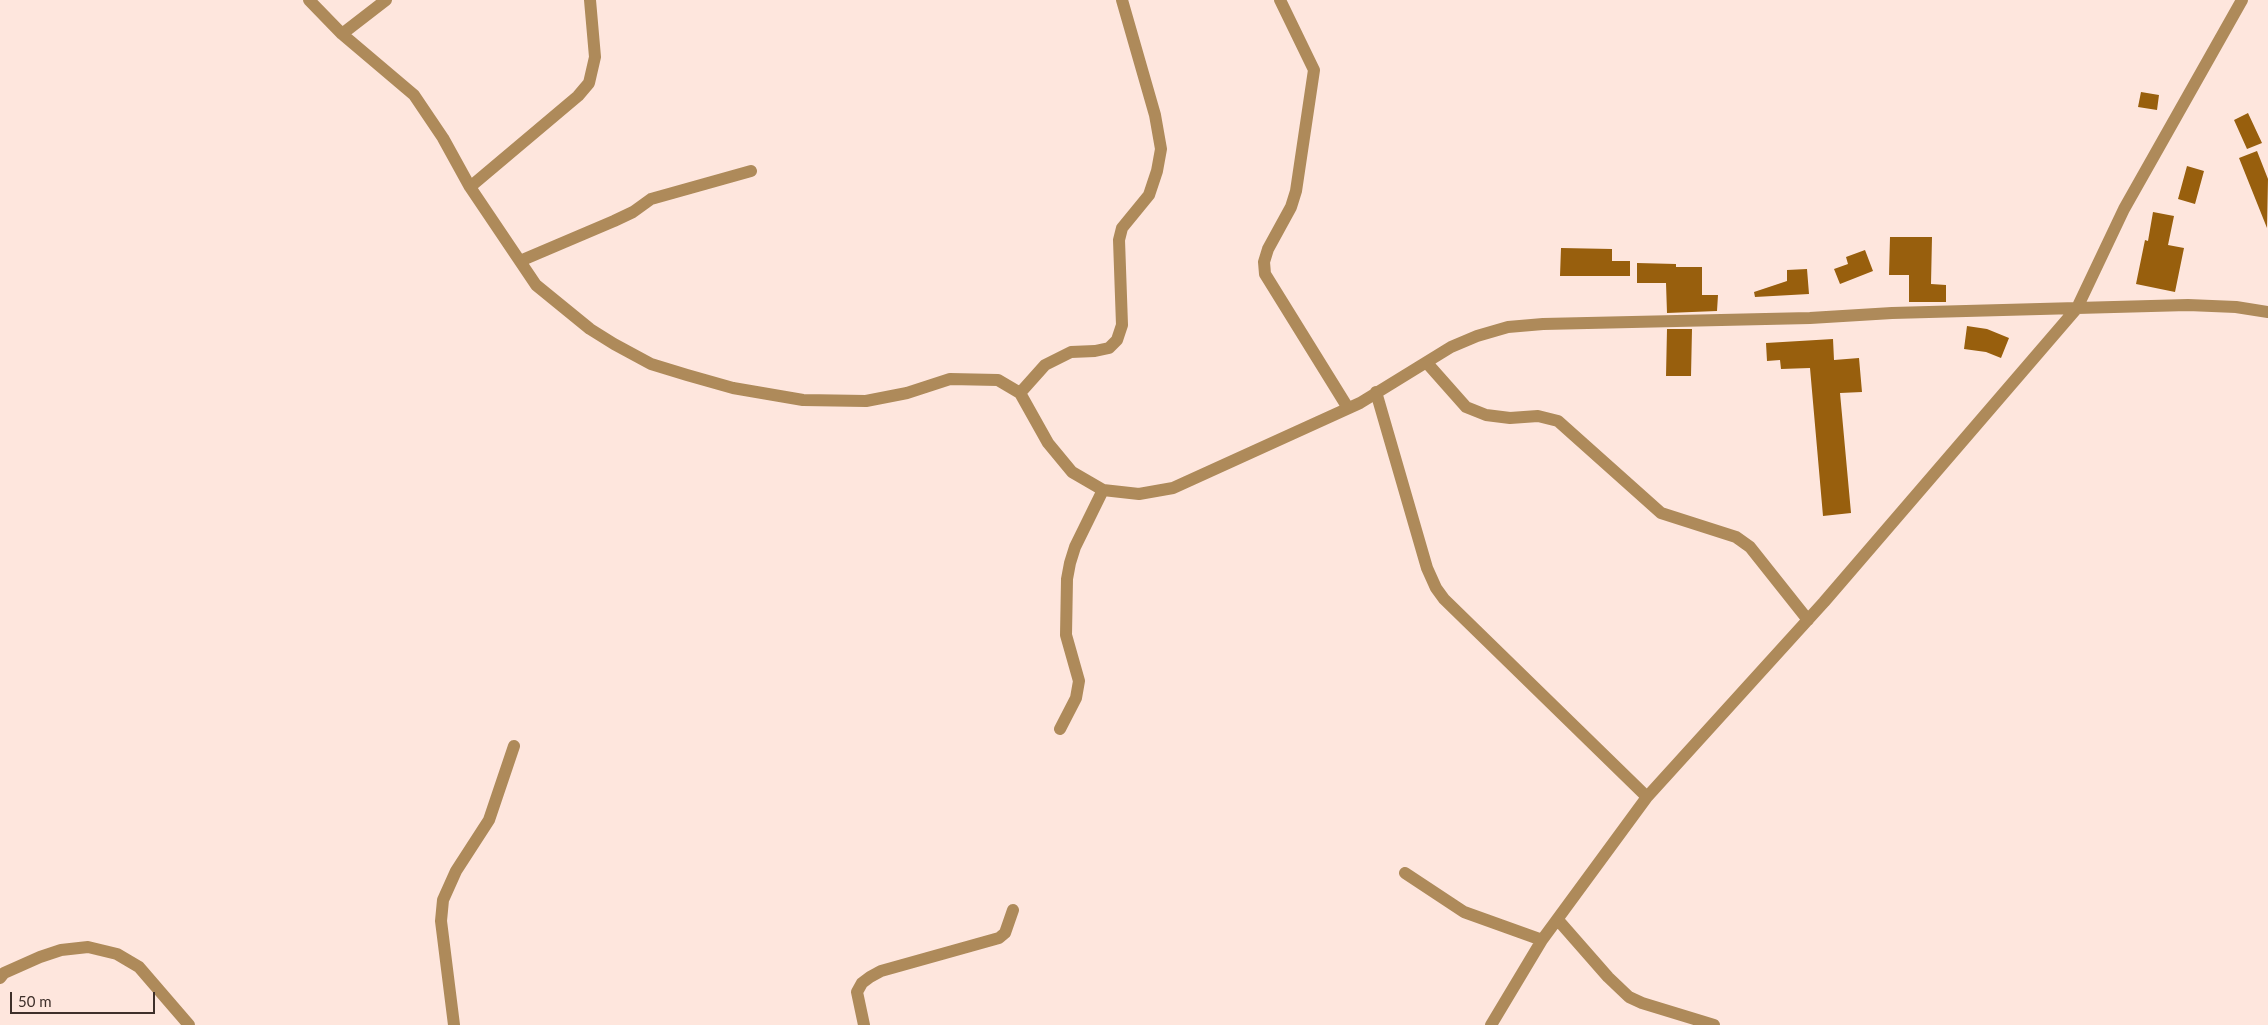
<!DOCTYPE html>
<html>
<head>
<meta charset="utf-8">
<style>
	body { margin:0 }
	#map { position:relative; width:2268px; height:1025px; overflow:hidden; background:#fee6dd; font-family:Lato,sans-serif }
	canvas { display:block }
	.scale { position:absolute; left:10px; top:992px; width:145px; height:22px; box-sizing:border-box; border:2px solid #3e2f2a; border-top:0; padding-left:6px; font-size:15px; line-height:18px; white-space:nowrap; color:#3e2f2a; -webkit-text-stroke:4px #fee6dd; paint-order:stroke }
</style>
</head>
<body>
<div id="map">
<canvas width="2268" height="1025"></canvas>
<div class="scale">50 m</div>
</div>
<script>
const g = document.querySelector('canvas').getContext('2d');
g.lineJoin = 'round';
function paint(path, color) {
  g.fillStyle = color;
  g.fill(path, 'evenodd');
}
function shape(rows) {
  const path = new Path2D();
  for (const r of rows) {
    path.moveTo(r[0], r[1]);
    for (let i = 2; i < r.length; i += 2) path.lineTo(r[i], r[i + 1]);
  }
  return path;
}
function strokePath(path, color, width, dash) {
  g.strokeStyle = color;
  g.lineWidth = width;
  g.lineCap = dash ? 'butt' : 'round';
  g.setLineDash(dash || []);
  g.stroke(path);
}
paint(shape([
	[2141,92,2159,95,2157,110,2138,107],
	[2248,113,2262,143,2247,149,2234,120],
	[2257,151,2268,179,2267,228,2239,158],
	[2187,166,2204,171,2195,204,2178,199],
	[2153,212,2174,216,2168,245,2184,248,2175,292,2136,284,2145,240,2148,241],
	[1890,237,1932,237,1931,284,1946,285,1946,302,1909,302,1909,275,1889,275],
	[1561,248,1612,249,1612,261,1630,261,1630,276,1560,276],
	[1865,250,1873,271,1840,284,1834,269,1848,264,1846,257],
	[1637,263,1676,264,1676,267,1702,267,1702,295,1718,295,1717,311,1667,313,1666,283,1637,283],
	[1807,269,1809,294,1755,297,1754,292,1787,281,1787,270],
	[1967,326,1987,329,2009,338,2001,358,1986,352,1964,349],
	[1667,329,1692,329,1691,376,1666,376],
	[1833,339,1834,360,1859,358,1862,392,1840,393,1851,513,1823,516,1810,368,1781,369,1780,360,1767,361,1766,343]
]), '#985f0d');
strokePath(shape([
	[309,0,342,34,414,95,443,138,470,187,536,285,590,329,614,344,651,364,687,375,733,388,803,400,866,401,907,393,950,379,998,380,1020,393,1048,443,1072,472,1103,490,1139,494,1173,488,1360,403,1451,347,1477,336,1508,327,1543,324,1810,318,1892,313,2188,305,2236,307,2268,312],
	[1280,0,1314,70,1296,191,1291,207,1268,249,1264,262,1265,274,1348,408],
	[342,34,386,0],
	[470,187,578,96,589,83,595,57,590,0],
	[520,261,614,221,633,212,651,199,751,171],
	[1427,363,1466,407,1486,415,1510,418,1538,416,1558,421,1661,513,1736,537,1750,547,1808,620],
	[1376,392,1427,568,1436,588,1444,599,1647,797],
	[1020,393,1045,365,1071,352,1095,351,1109,348,1117,340,1122,325,1119,240,1122,228,1149,195,1157,171,1161,149,1155,115,1122,0],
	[1060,729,1076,698,1079,681,1066,635,1067,579,1070,563,1075,547,1103,490],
	[1405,873,1464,912,1542,940],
	[1558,920,1608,977,1629,997,1642,1003,1714,1025],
	[0,978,4,973,40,957,61,950,88,947,117,954,139,967,189,1025],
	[454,1025,441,921,443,900,456,871,489,820,514,746],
	[864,1025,857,992,862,983,870,977,881,971,999,938,1005,933,1013,910],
	[1491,1025,1542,940,1647,797,1824,602,2077,308,2124,209,2242,0]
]), '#ae8a5a', 12);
</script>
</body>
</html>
